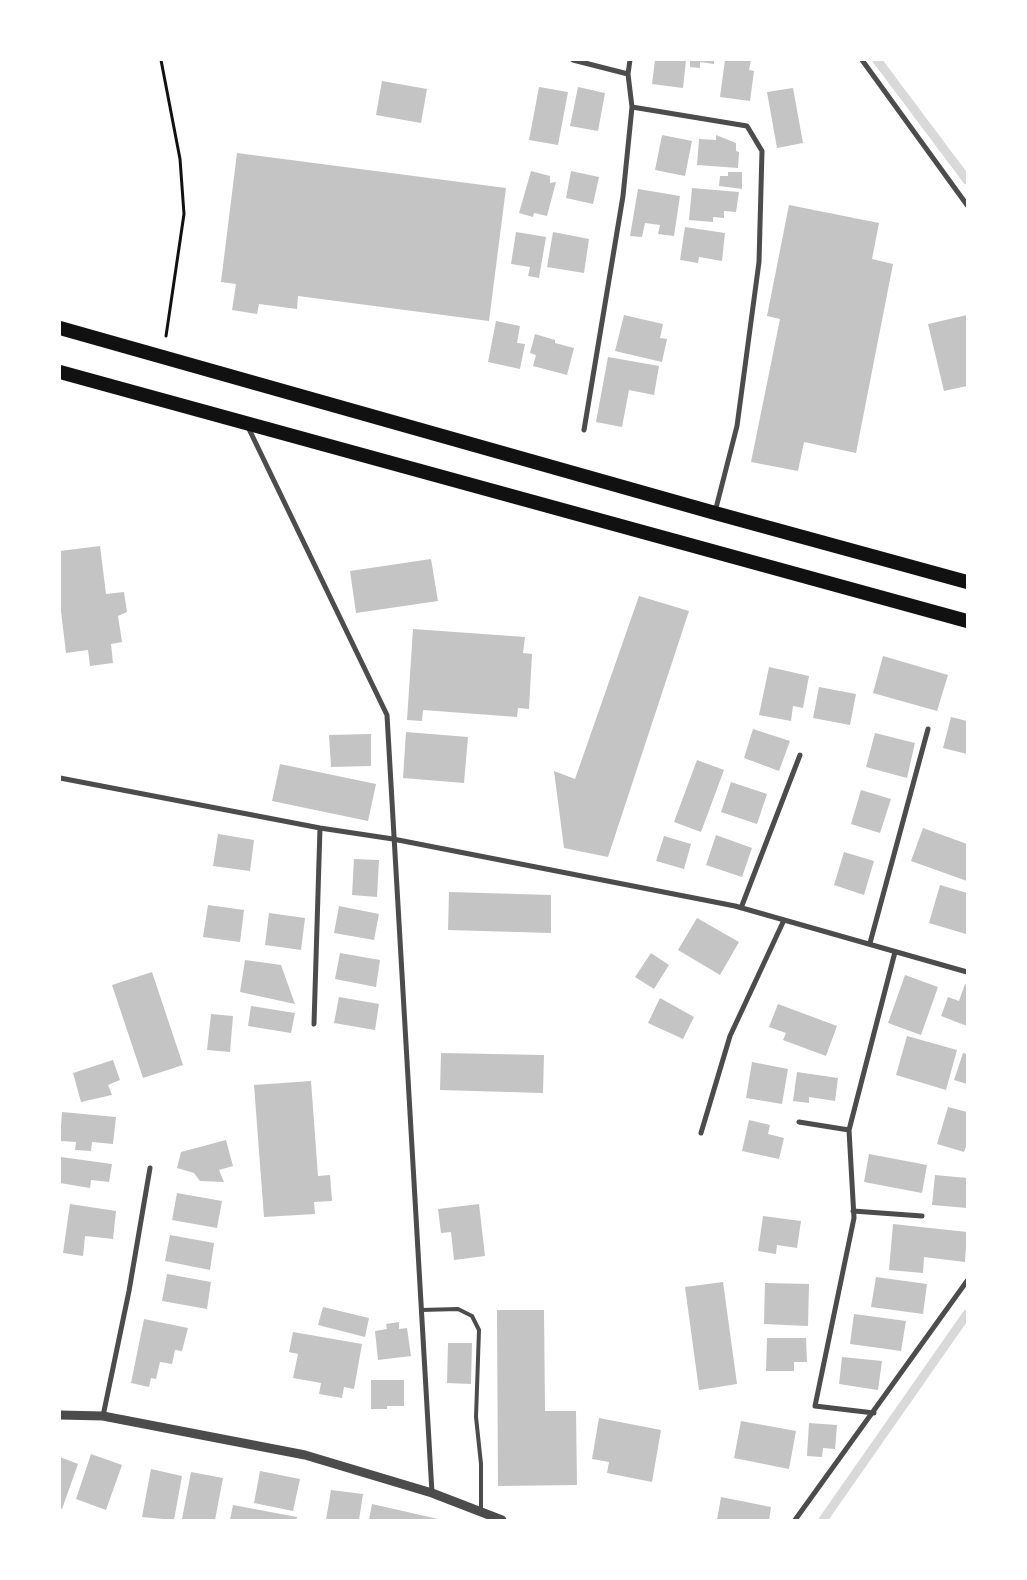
<!DOCTYPE html>
<html>
<head>
<meta charset="utf-8">
<style>
	body { margin:0 }
	#map { position:relative; width:1027px; height:1580px; overflow:hidden; background:#fff; font-family:Commissioner,sans-serif }
	canvas { display:block }
	.frame { position:absolute; inset:0; border:61px solid #fff; pointer-events:none }
</style>
</head>
<body>
<div id="map">
<canvas width="1027" height="1580"></canvas>
<div class="frame"></div>
</div>
<script>
const g = document.querySelector('canvas').getContext('2d');
g.lineJoin = 'round';
function shape(rows) {
  const path = new Path2D();
  for (const r of rows) {
    path.moveTo(r[0], r[1]);
    for (let i = 2; i < r.length; i += 2) path.lineTo(r[i], r[i + 1]);
  }
  return path;
}
function strokePath(path, color, width, dash) {
  g.strokeStyle = color;
  g.lineWidth = width;
  g.lineCap = dash ? 'butt' : 'round';
  g.setLineDash(dash || []);
  g.stroke(path);
}
function paint(path, color) {
  g.fillStyle = color;
  g.fill(path, 'evenodd');
}
strokePath(shape([
	[877,60,967,180],
	[823,1520,967,1314]
]), '#d9d9d9', 9);
paint(shape([
	[655,60,686,60,683,88,652,84],
	[690,60,714,60,714,64,700,62,700,68,690,67],
	[725,60,751,60,749,70,754,71,750,101,720,97],
	[382,81,427,89,421,123,376,115],
	[539,87,568,92,558,145,529,140],
	[578,87,605,93,598,131,570,126],
	[793,88,803,143,777,148,767,92],
	[662,135,692,141,685,176,655,170],
	[716,135,736,143,736,151,739,152,738,168,697,165,699,139,716,140],
	[237,153,506,188,489,321,298,296,297,309,259,304,257,314,232,310,236,284,221,282],
	[531,171,550,176,550,183,556,182,547,216,534,213,533,217,519,213],
	[571,171,599,177,593,204,566,198],
	[728,172,742,172,742,189,719,186,720,176,728,176],
	[692,188,739,192,736,212,724,211,724,218,713,217,713,222,689,220],
	[638,189,680,196,674,236,658,234,660,225,645,223,642,237,630,236],
	[789,205,879,223,872,259,893,264,856,453,804,442,798,471,751,462,780,319,767,316],
	[685,227,725,233,722,261,699,257,698,263,680,260],
	[516,232,546,237,539,278,528,276,530,267,511,264],
	[553,232,589,239,584,273,547,267],
	[624,315,663,324,660,338,667,339,662,362,615,351],
	[967,315,967,386,944,391,928,324],
	[496,321,520,326,517,343,525,344,520,369,488,362],
	[535,334,555,340,555,343,574,348,567,375,533,366,536,355,530,353],
	[608,357,659,366,654,395,629,390,622,427,596,422],
	[100,546,106,594,124,592,127,612,118,616,122,642,111,644,113,663,90,666,88,650,66,653,60,603,60,551],
	[431,559,438,601,356,613,350,571],
	[639,596,689,611,608,857,564,848,554,771,575,779],
	[413,629,525,637,523,653,532,654,529,709,518,708,517,717,423,710,422,721,407,720],
	[883,656,948,675,937,711,873,693],
	[769,667,809,676,803,708,793,706,791,721,759,715],
	[819,687,856,694,850,725,813,718],
	[951,717,967,721,967,754,943,748],
	[753,729,790,741,779,771,744,758],
	[406,732,468,737,464,783,403,778],
	[875,733,915,743,907,778,866,767],
	[371,734,371,766,331,767,329,735],
	[697,760,724,770,701,832,674,822],
	[280,764,376,784,368,821,272,801],
	[731,782,767,794,757,824,721,812],
	[861,790,891,799,880,833,851,824],
	[923,828,967,844,967,881,911,861],
	[218,834,254,840,250,871,213,866],
	[716,835,752,848,742,877,706,865],
	[664,836,691,844,684,869,656,861],
	[844,852,874,861,864,895,834,885],
	[354,859,379,860,377,897,352,895],
	[940,885,967,893,966,934,929,923],
	[449,892,551,895,551,933,448,930],
	[208,905,244,910,240,942,203,937],
	[339,906,379,914,374,940,334,933],
	[269,913,305,918,301,950,265,945],
	[697,918,739,942,720,975,678,950],
	[340,953,380,960,376,987,335,979],
	[651,953,669,965,654,989,635,977],
	[245,960,281,965,295,1004,240,992],
	[152,972,183,1065,143,1078,112,985],
	[905,975,938,987,921,1035,888,1023],
	[965,984,967,985,967,1026,941,1016,948,997,959,1001],
	[339,997,379,1004,375,1030,334,1023],
	[660,998,694,1017,683,1039,648,1023],
	[778,1004,837,1026,826,1056,783,1040,786,1033,769,1027],
	[251,1006,295,1013,291,1033,248,1026],
	[211,1014,233,1016,230,1052,207,1050],
	[907,1036,957,1050,946,1090,896,1075],
	[441,1053,544,1055,543,1093,440,1090],
	[963,1053,967,1054,967,1084,954,1080],
	[113,1060,120,1080,108,1085,112,1095,81,1102,73,1073],
	[752,1062,788,1069,782,1104,746,1098],
	[797,1072,838,1078,835,1101,809,1097,809,1103,793,1101],
	[311,1081,318,1176,330,1175,332,1201,314,1202,315,1214,264,1217,254,1085],
	[948,1107,967,1112,967,1144,964,1152,937,1144],
	[62,1112,116,1117,113,1144,92,1142,91,1151,75,1150,76,1142,60,1141],
	[749,1120,770,1125,768,1134,784,1138,779,1159,742,1151],
	[226,1140,233,1166,219,1170,224,1182,200,1181,194,1173,177,1168,181,1152],
	[869,1154,927,1165,922,1193,864,1182],
	[61,1157,112,1164,109,1182,91,1180,90,1188,60,1183],
	[935,1175,967,1178,967,1208,932,1205],
	[177,1193,222,1201,217,1228,172,1220],
	[70,1204,116,1211,113,1239,85,1236,83,1256,63,1253],
	[479,1204,485,1256,454,1260,451,1232,441,1233,438,1209],
	[763,1216,801,1221,797,1248,777,1245,776,1254,758,1251],
	[893,1224,967,1232,965,1262,924,1257,923,1273,889,1270],
	[170,1235,214,1243,210,1270,165,1261],
	[167,1274,211,1282,207,1309,162,1301],
	[876,1277,927,1284,923,1314,871,1307],
	[723,1282,737,1384,699,1390,685,1287],
	[765,1283,809,1284,808,1326,764,1324],
	[323,1307,369,1318,365,1337,318,1325],
	[497,1310,544,1310,545,1411,576,1411,577,1485,498,1486],
	[854,1314,906,1321,901,1351,850,1344],
	[144,1319,188,1328,182,1351,175,1350,172,1364,160,1362,156,1379,151,1378,149,1387,131,1383],
	[399,1322,399,1329,407,1328,411,1356,378,1360,375,1331,387,1329,386,1324],
	[293,1332,362,1344,354,1389,344,1387,342,1398,319,1394,321,1383,293,1378,298,1354,289,1352],
	[767,1338,806,1338,807,1362,794,1362,794,1371,766,1371],
	[448,1343,472,1343,471,1384,447,1383],
	[842,1357,882,1361,878,1390,839,1384],
	[371,1380,404,1380,404,1406,387,1406,387,1409,371,1409],
	[599,1418,661,1430,652,1482,607,1473,609,1462,592,1459],
	[741,1421,796,1431,789,1469,734,1458],
	[809,1423,837,1425,835,1449,823,1448,822,1457,807,1456],
	[91,1454,122,1465,106,1510,76,1499],
	[60,1457,78,1464,62,1509,60,1508],
	[151,1469,182,1476,174,1520,142,1517],
	[260,1471,300,1479,293,1511,254,1503],
	[191,1472,223,1478,215,1520,182,1519],
	[331,1490,363,1494,359,1520,326,1520],
	[721,1497,771,1507,769,1520,717,1520],
	[372,1504,438,1519,438,1520,369,1520],
	[233,1505,297,1517,296,1520,230,1520]
]), '#c4c4c4');
strokePath(shape([
	[161,60,180,159,184,214,166,336]
]), '#111', 3);
strokePath(shape([
	[421,1310,458,1309,472,1316,479,1330,476,1417,481,1464,481,1512]
]), '#4c4c4c', 4);
strokePath(shape([
	[573,60,628,74],
	[862,60,967,205],
	[632,107,747,126,762,151,759,262,737,426,715,512],
	[248,427,387,715,432,1493],
	[584,430,623,196,632,107,628,74,630,60],
	[60,778,320,828,393,839,735,906,967,972],
	[741,908,800,755],
	[870,943,928,729],
	[314,1024,320,828],
	[799,1122,849,1130],
	[701,1133,730,1036,784,920],
	[853,1211,922,1216],
	[874,1413,815,1406,854,1218,849,1130,895,952],
	[103,1416,129,1291,150,1168],
	[795,1520,967,1281]
]), '#4c4c4c', 5);
strokePath(shape([
	[60,1415,103,1416,305,1455,432,1493,502,1520]
]), '#4c4c4c', 9);
strokePath(shape([
	[60,328,715,513,967,582],
	[60,372,967,621]
]), '#111', 14);
</script>
</body>
</html>
